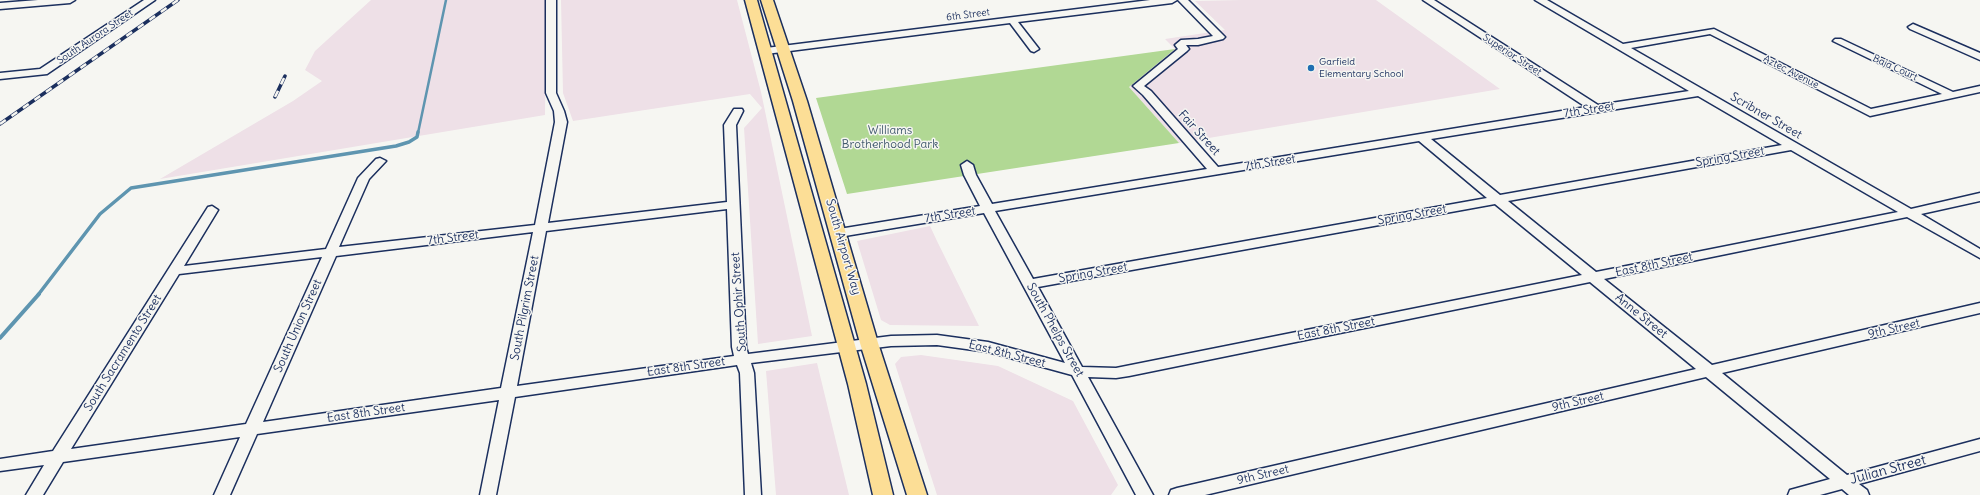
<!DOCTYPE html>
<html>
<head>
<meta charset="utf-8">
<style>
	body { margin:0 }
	canvas { display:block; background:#f6f6f2 }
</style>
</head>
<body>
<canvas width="1980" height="495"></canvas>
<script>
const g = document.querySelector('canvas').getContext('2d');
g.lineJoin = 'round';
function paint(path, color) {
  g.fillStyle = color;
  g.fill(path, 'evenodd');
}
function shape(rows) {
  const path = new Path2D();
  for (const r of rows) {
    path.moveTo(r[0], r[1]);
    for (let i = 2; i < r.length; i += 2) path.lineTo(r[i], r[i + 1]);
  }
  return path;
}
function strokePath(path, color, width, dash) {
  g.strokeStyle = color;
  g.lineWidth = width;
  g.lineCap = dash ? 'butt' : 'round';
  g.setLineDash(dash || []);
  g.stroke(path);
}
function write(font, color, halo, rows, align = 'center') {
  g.font = font + ' Delius,sans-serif';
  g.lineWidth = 3;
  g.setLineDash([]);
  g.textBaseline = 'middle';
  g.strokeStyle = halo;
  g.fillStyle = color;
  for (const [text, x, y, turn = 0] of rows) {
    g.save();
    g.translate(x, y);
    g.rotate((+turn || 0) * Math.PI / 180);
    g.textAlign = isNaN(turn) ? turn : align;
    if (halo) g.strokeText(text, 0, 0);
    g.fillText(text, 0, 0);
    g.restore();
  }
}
paint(shape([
	[371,0,546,0,545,115,160,179,293,101,322,81,305,70,315,51],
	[561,0,737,0,761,92,812,336,758,344,744,128,762,108,750,94,573,121,563,93],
	[1242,0,1376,0,1500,89,1179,143,1129,87,1175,49,1165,39,1225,30,1195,1],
	[930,226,937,241,979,326,890,325,881,320,857,241],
	[921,355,998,366,1073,401,1118,485,1111,495,937,495,895,364,901,357],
	[817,363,849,495,776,495,766,371]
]), '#eee0e7');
paint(shape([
	[1175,49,1129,87,1179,143,847,194,816,98]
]), '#b1d894');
strokePath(shape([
	[418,133,446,0]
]), '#5e95b0', 2.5);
strokePath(shape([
	[38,295,100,214,131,188,396,146,409,142,417,137,418,132]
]), '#5e95b0', 3.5);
strokePath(shape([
	[0,338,39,294]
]), '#5e95b0', 4);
const minor = shape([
	[38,0,75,0,70,3,0,9,0,3,38,0],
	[144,0,155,0,47,74,0,79,0,73,40,69,144,0],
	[546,0,556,0,556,93,564,111,567,122,548,223,727,202,724,125,734,109,742,109,743,111,736,125,746,347,748,354,891,336,937,335,988,342,1065,363,984,213,839,237,833,233,839,229,980,206,964,175,961,165,967,161,973,165,976,175,992,204,1207,169,1143,95,1133,86,1178,49,1175,45,1181,40,1198,39,1213,36,1178,0,1188,0,1225,37,1223,39,1198,45,1186,45,1189,49,1187,51,1144,86,1151,91,1218,167,1586,107,1423,0,1434,0,1598,105,1689,91,1535,0,1547,0,1623,44,1714,29,1871,109,1942,94,1833,41,1835,39,1841,39,1953,92,1980,86,1980,92,1870,116,1710,34,1631,48,1911,209,1980,193,1980,201,1921,214,1980,249,1980,258,1907,217,1604,279,1712,365,1980,303,1980,313,1722,373,1847,475,1980,439,1980,451,1859,484,1867,490,1869,495,1849,495,1842,489,1820,495,1788,495,1790,490,1830,479,1706,377,1205,495,1169,495,1171,490,1177,488,1696,369,1590,282,1129,376,1116,378,1088,377,1153,495,1136,495,1072,375,988,352,937,345,891,346,751,363,754,373,761,495,745,495,740,373,737,365,515,397,496,495,480,495,499,400,257,434,230,495,214,495,240,437,63,462,43,495,26,495,44,465,0,471,0,459,53,451,208,207,212,206,218,210,184,266,326,249,358,178,376,159,380,158,386,161,369,179,339,247,535,225,555,122,554,111,546,93,546,0],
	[1698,96,1782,145,1500,195,1431,139,1698,96],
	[1419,141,1487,198,1033,279,995,211,1419,141],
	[1791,150,1898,212,1596,272,1508,201,1791,150],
	[1495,204,1582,275,1116,368,1082,367,1038,287,1495,204],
	[727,209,732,347,734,356,517,386,546,231,727,209],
	[533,232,501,388,263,422,336,256,533,232],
	[322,257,246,424,71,449,179,274,322,257],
	[1150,0,1177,0,1172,3,1018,22,1039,49,1034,52,1031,51,1010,23,766,54,761,51,766,48,1150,0],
	[1913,24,1980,53,1980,60,1910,29,1908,27,1913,24]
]);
const major = shape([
	[745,0,757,0,866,384,893,495,873,495,848,384,745,0],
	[761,0,773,0,807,101,878,343,927,495,907,495,860,343,793,101,761,0]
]);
strokePath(minor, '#1b2f5e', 3);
strokePath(major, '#1b2f5e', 3);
paint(minor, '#f6f6f2');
paint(major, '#fcde96');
const rail = shape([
	[275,97,285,76],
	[0,124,178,0]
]);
strokePath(rail, '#1b2f5e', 3.5);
strokePath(rail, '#f6f6f2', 2.5, [7]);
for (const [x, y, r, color] of [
	[1311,68,4,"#1f6fb2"]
]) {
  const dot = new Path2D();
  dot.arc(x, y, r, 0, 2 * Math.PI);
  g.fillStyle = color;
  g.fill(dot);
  strokePath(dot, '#f6f6f2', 1.5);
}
write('10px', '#1b2f5e', '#f6f6f2', [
	["6th Street",968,15,-7],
	["South Aurora Street",95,37,-34],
	["Superior Street",1512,55,33],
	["Baja Court",1895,68,25],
	["Aztec Avenue",1791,72,27]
]);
write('10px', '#1b2f5e', '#f6f6f2', [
	["Garfield",1319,62],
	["Elementary School",1319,74]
], 'left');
write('12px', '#1b2f5e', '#f6f6f2', [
	["7th Street",1589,110,-9],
	["Scribner Street",1766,116,30],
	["Fair Street",1199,133,48],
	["Spring Street",1730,157,-10],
	["7th Street",1270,163,-9],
	["7th Street",950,215,-9],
	["Spring Street",1412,215,-10],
	["7th Street",453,238,-7],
	["South Airport Way",843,247,74],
	["East 8th Street",1654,265,-12],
	["Spring Street",1093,273,-10],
	["South Ophir Street",739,302,-94],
	["South Pilgrim Street",525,308,-79],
	["Anne Street",1641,316,39],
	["South Union Street",298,326,-66],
	["East 8th Street",1336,329,-11],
	["9th Street",1894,329,-13],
	["South Phelps Street",1055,330,61],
	["South Sacramento Street",123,353,-58],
	["East 8th Street",1007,354,14],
	["East 8th Street",686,367,-8],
	["9th Street",1578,402,-13],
	["East 8th Street",366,413,-8],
	["9th Street",1263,475,-13]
]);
write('12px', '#40596c', '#f6f6f2', [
	["Williams",890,131],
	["Brotherhood Park",890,145]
]);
write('14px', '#1b2f5e', '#f6f6f2', [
	["Julian Street",1888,470,-15]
]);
</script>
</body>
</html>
